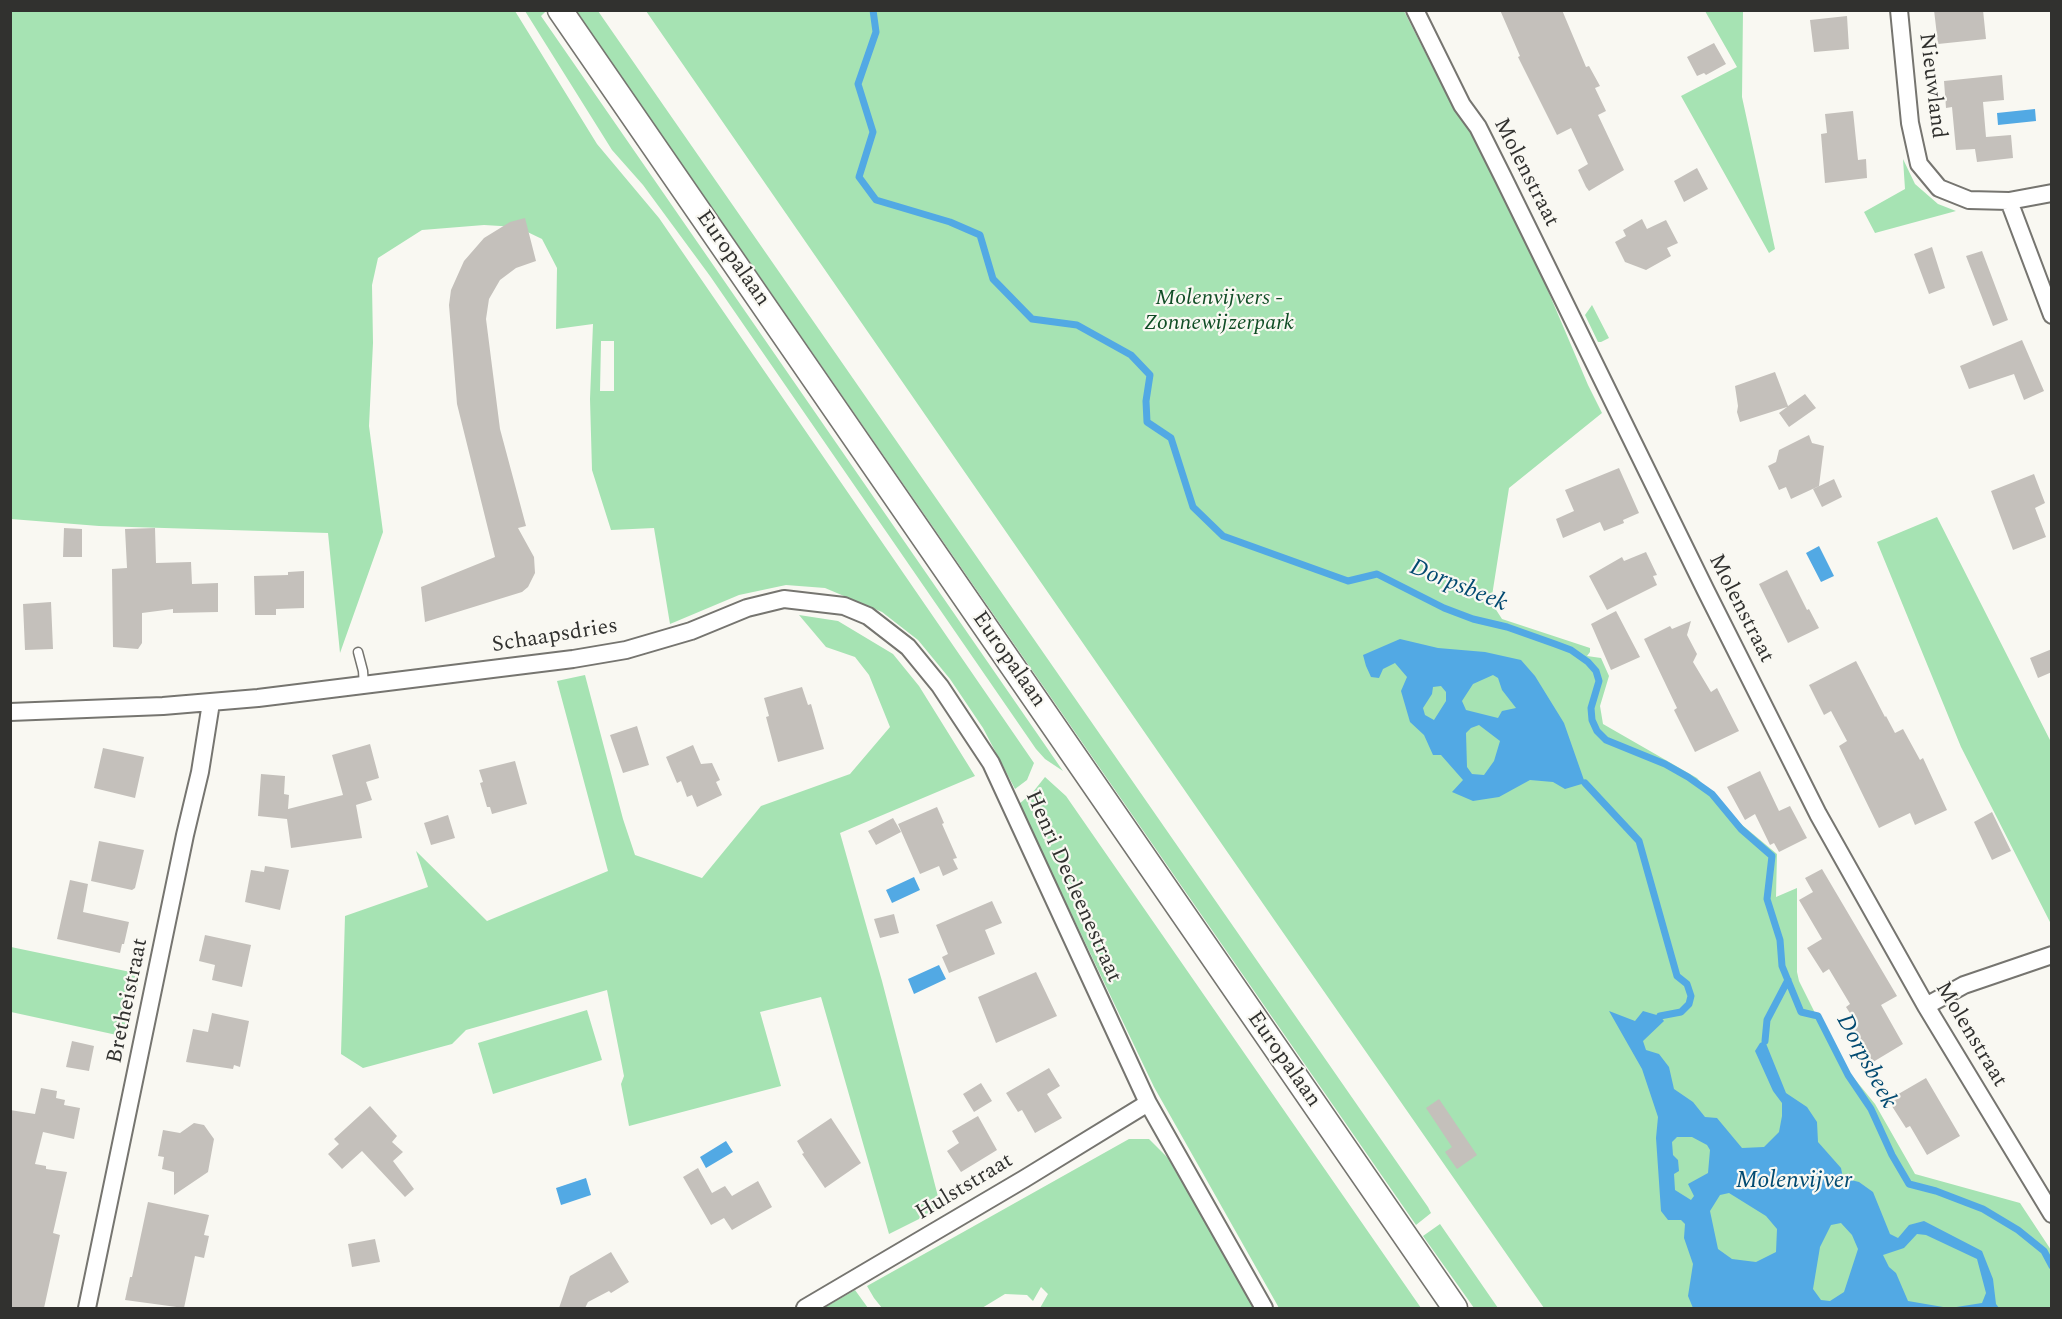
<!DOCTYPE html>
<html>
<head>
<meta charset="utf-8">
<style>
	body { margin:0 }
	#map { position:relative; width:2062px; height:1319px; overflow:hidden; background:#f9f8f2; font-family:Spectral,serif }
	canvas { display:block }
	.frame { position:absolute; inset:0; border:12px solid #31312f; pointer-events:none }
</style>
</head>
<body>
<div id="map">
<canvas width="2062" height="1319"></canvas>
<div class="frame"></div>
</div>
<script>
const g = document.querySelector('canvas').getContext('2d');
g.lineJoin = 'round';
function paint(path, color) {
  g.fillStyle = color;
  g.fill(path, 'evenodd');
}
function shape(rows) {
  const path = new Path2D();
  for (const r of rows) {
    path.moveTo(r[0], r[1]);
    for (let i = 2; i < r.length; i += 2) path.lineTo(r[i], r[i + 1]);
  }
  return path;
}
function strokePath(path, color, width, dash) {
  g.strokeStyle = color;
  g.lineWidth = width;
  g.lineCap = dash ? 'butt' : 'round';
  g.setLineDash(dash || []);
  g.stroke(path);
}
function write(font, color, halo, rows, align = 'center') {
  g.font = font + ' Spectral,serif';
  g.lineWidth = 4.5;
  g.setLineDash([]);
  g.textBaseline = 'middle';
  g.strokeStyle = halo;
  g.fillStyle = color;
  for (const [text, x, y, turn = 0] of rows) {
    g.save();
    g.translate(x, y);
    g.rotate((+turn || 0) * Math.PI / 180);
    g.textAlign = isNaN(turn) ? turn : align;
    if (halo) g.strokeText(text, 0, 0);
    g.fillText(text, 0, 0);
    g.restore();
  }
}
paint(shape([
	[11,11,515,11,597,144,659,218,1034,763,1027,780,1015,789,983,728,950,679,918,640,882,612,825,588,786,585,739,595,670,624,654,528,611,530,592,470,590,399,593,324,556,329,557,268,542,239,517,227,484,225,422,230,378,258,372,285,373,343,369,426,383,532,340,653,328,533,99,526,11,519],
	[601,341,614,341,614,391,600,391],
	[525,11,546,11,541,16,1063,771,1045,759,1036,749,710,276,643,185,612,150],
	[576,11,598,11,1428,1207,1431,1213,1416,1225],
	[646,11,1404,11,1450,101,1468,124,1543,279,1588,385,1602,413,1509,488,1491,602,1502,619,1590,648,1590,652,1587,656,1601,658,1609,676,1600,706,1603,724,1697,778,1729,814,1777,854,1776,897,1797,888,1797,972,1799,981,1817,1017,1833,1042,1849,1072,1875,1104,1915,1174,2020,1203,2051,1250,2051,1308,1544,1308,1275,921],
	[1705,11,1743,11,1742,97,1775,249,1769,253,1681,96,1737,67],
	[1903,159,1915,184,1938,204,1956,211,1875,233,1864,212,1905,189],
	[1592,305,1609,338,1601,342,1598,342,1585,315],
	[1937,517,2051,742,2051,924,1961,747,1877,542],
	[799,615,838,621,893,654,919,686,975,776,840,833,882,981,941,1208,889,1234,821,997,760,1012,781,1086,629,1126,621,1084,624,1076,607,990,466,1030,452,1044,363,1068,341,1054,345,916,428,887,416,851,487,921,608,871,557,681,585,675,623,819,635,855,702,878,761,806,850,774,890,727,869,675,855,657,826,647],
	[1045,777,1066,796,1421,1308,1279,1308,1154,1087,1019,804,1033,792],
	[11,947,140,974,126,1037,11,1012],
	[587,1010,602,1060,493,1094,478,1043],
	[1129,1139,1149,1139,1168,1158,1254,1308,1040,1308,1048,1294,1041,1287,1033,1301,1027,1295,1005,1294,982,1308,882,1308,874,1298,867,1286],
	[1440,1224,1498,1308,1474,1308,1423,1236],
	[855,1290,868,1308,823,1308,824,1308]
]), '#a6e3b3');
paint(shape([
	[2035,109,2036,121,1998,125,1997,113],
	[1819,546,1834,576,1821,582,1806,553],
	[1400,639,1438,648,1485,652,1521,660,1535,676,1564,723,1585,783,1565,789,1553,782,1530,780,1499,797,1473,801,1452,792,1463,780,1441,755,1433,755,1424,735,1410,722,1401,691,1407,677,1395,663,1383,669,1379,678,1371,677,1366,666,1363,655],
	[1493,675,1498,678,1502,690,1516,708,1502,711,1498,718,1466,710,1462,701,1473,684],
	[1441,686,1446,692,1446,701,1434,720,1425,715,1423,708,1432,694,1433,687],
	[1479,725,1500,741,1494,761,1484,775,1472,774,1467,767,1466,733,1471,728],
	[914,877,920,890,892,903,886,890],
	[939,965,946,979,914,994,908,979],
	[1609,1011,1635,1021,1643,1011,1660,1016,1664,1021,1643,1041,1646,1050,1659,1054,1669,1067,1674,1089,1693,1102,1705,1117,1717,1118,1742,1148,1764,1147,1779,1132,1782,1116,1782,1103,1773,1091,1755,1051,1760,1043,1765,1041,1786,1093,1807,1107,1817,1122,1818,1142,1841,1168,1843,1178,1859,1182,1873,1192,1890,1234,1898,1238,1909,1225,1924,1221,1982,1251,1993,1279,1996,1304,1999,1308,1950,1308,1982,1303,1986,1293,1977,1259,1926,1235,1917,1234,1904,1248,1883,1255,1889,1267,1896,1273,1908,1301,1949,1308,1693,1308,1688,1296,1693,1264,1684,1238,1685,1224,1681,1220,1668,1220,1661,1211,1656,1138,1658,1117,1642,1069],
	[1677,1137,1692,1137,1707,1145,1710,1150,1708,1173,1688,1184,1694,1196,1691,1200,1675,1190,1674,1174,1679,1171,1678,1160,1673,1155,1672,1142],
	[1729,1193,1766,1216,1777,1229,1776,1252,1756,1262,1732,1259,1718,1249,1710,1211,1720,1195],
	[1841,1223,1852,1235,1858,1249,1844,1292,1830,1301,1821,1300,1813,1289,1820,1247,1831,1225],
	[726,1141,733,1152,706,1168,700,1157],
	[586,1178,591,1195,561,1205,556,1188]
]), '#52a9e4');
strokePath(shape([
	[873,10,876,32,858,84,873,132,859,177,876,200,950,222,980,235,993,279,1032,319,1077,325,1131,355,1150,375,1146,401,1147,422,1171,438,1193,507,1223,536,1348,581,1377,574,1444,608,1473,619,1507,627,1555,644,1571,650,1588,662,1596,671,1599,681,1591,708,1592,720,1597,731,1606,740,1665,764,1688,777,1712,794,1741,829,1772,856,1767,899,1780,940,1782,966,1801,1012,1818,1016,1848,1075,1871,1109,1892,1155,1909,1184,1936,1191,1983,1209,2018,1230,2044,1251,2052,1266],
	[1585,783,1639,841,1677,976,1687,984,1691,996,1689,1004,1681,1012,1660,1016],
	[1765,1041,1767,1020,1788,980]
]), '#52a9e4', 7);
paint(shape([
	[1500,10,1562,10,1586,67,1589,66,1600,86,1595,88,1606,111,1598,115,1624,170,1589,191,1586,187,1578,170,1588,164,1571,128,1557,135,1518,57,1520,56],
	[1934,10,1983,10,1986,39,1938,44],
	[1847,16,1849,49,1814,52,1810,20],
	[1714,43,1726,64,1706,75,1704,73,1697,76,1687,57],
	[2002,75,2004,100,1983,102,1986,137,2011,135,2013,158,1977,162,1975,149,1956,150,1952,107,1946,108,1944,81],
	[1853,111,1858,160,1866,159,1867,178,1825,183,1821,134,1827,133,1825,114],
	[1697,168,1708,189,1684,202,1674,181],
	[525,218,536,261,516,268,500,280,489,299,486,319,500,429,526,526,518,528,534,557,535,573,528,587,522,592,425,622,421,587,495,557,457,404,449,305,451,290,464,261,484,238,510,222],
	[1642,219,1647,229,1666,220,1678,243,1667,248,1671,256,1646,270,1625,262,1615,242,1626,236,1623,230],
	[1932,247,1945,288,1929,294,1914,254],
	[1982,251,2008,320,1993,326,1966,256],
	[2022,340,2044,391,2024,400,2014,374,1969,389,1960,366],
	[1775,372,1788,406,1805,394,1816,408,1789,427,1779,413,1787,407,1740,422,1737,412,1738,406,1735,386],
	[1809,435,1812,443,1824,446,1819,486,1791,499,1786,487,1779,490,1768,466,1776,462,1779,450],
	[1619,468,1639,513,1623,520,1624,523,1604,531,1600,522,1563,538,1556,519,1574,511,1565,490],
	[2034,474,2045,503,2035,508,2046,537,2013,550,1991,491],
	[1834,479,1842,497,1822,507,1813,489],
	[64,528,82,529,82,557,63,557],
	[155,528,156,563,191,562,192,584,218,583,218,612,173,613,173,609,142,613,142,643,138,649,113,647,112,569,127,568,125,529],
	[1646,552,1657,575,1653,576,1657,585,1607,610,1589,576,1622,557,1624,561],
	[1787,570,1807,610,1809,609,1819,628,1788,643,1759,584],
	[304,571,304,608,276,609,276,615,255,615,254,576,288,575,288,572],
	[51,602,53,649,25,650,23,604],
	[1616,611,1640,657,1611,670,1591,624],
	[1691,621,1687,635,1697,654,1693,662,1711,692,1717,688,1739,731,1695,752,1674,710,1677,708,1644,639,1670,626,1672,629],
	[2052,649,2052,672,2038,678,2030,658],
	[1856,661,1885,717,1886,716,1895,733,1903,729,1920,760,1923,758,1947,810,1915,825,1910,813,1879,828,1839,746,1847,741,1831,711,1824,715,1809,685],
	[802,687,808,705,811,704,824,749,778,762,766,717,769,716,764,698],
	[637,726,649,765,623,773,610,735],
	[370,744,379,778,366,782,372,800,356,805,362,838,291,848,287,819,258,816,261,774,285,776,284,794,289,795,288,809,343,795,332,755],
	[693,745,701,764,712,763,720,780,716,782,722,795,697,807,692,795,687,797,681,781,677,783,666,757],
	[103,748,144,757,135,798,94,788],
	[515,761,527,804,492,814,490,807,487,807,480,783,483,782,479,770],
	[1760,771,1779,811,1790,806,1807,838,1779,852,1774,843,1770,845,1755,814,1745,820,1727,787],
	[937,807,944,823,942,824,957,858,953,859,958,869,943,876,939,866,920,874,898,824],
	[1992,812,2011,851,1992,860,1974,822],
	[448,815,455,838,431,845,424,823],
	[893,818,901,832,876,845,868,831],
	[99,841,144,850,135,888,132,890,91,881],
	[265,866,289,870,280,910,245,902,251,870,264,872],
	[1822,869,1897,996,1881,1005,1903,1044,1873,1062,1850,1025,1855,1021,1846,1007,1850,1004,1829,969,1823,973,1807,948,1822,939,1799,900,1813,892,1805,878],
	[70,880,88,884,83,912,129,922,124,944,122,944,120,953,57,939],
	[992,901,1002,923,985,930,995,954,949,973,942,957,948,954,936,925],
	[894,914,899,933,880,938,874,919],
	[205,935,251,945,242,987,212,980,215,965,199,961],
	[1036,972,1057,1016,996,1043,978,997],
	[212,1013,249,1021,240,1067,234,1065,233,1069,186,1062,193,1029,208,1032],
	[72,1041,94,1046,89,1071,66,1067],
	[1049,1068,1060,1086,1047,1094,1062,1118,1035,1133,1022,1110,1018,1112,1006,1093],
	[1926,1078,1960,1136,1927,1155,1910,1126,1906,1128,1888,1100],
	[981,1083,992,1101,974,1112,963,1094],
	[41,1088,57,1091,56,1098,65,1100,64,1105,80,1108,74,1139,43,1132,35,1164,46,1166,46,1169,67,1172,53,1233,60,1235,44,1308,10,1308,10,1110,35,1114],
	[1439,1099,1477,1155,1457,1169,1445,1152,1452,1147,1426,1108],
	[370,1106,397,1136,392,1142,403,1152,393,1161,414,1189,405,1197,362,1151,342,1169,328,1154,339,1144,334,1139],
	[978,1116,997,1150,961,1172,947,1151,959,1143,952,1131],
	[831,1118,861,1163,825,1188,802,1154,804,1153,797,1141],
	[194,1123,204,1125,214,1139,208,1172,174,1195,174,1172,162,1169,164,1157,158,1156,163,1130,180,1133],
	[698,1168,712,1193,725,1186,732,1196,758,1181,772,1207,732,1230,724,1218,711,1225,683,1177],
	[148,1202,209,1215,204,1235,209,1236,204,1258,195,1256,184,1308,125,1300,130,1277,132,1277],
	[375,1239,380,1262,352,1267,348,1244],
	[611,1252,629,1282,611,1293,609,1291,588,1302,585,1308,559,1308,570,1276]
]), '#c4c0bb');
const service = shape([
	[358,652,363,671,364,686]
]);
const minor = shape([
	[1415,10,1462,105,1478,127,1503,177,1706,591,1818,814,1926,1006,2052,1214],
	[1899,10,1910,123,1919,164,1939,188,1969,200,2009,201,2052,193],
	[2009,201,2052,315],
	[10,712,163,706,258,698,573,659,626,650,691,631,747,608,784,599,844,606,868,616,908,647,940,686,991,763,1148,1103,1264,1308],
	[1926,1006,1964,985,2052,955],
	[87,1308,185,835,200,772,211,703],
	[805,1308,1024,1179,1148,1103]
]);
const secondary = shape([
	[560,10,1455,1308]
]);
strokePath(service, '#767570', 11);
strokePath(minor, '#767570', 20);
strokePath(secondary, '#767570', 27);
strokePath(service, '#fff', 8);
strokePath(minor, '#fff', 16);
strokePath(secondary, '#fff', 24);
write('22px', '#31312f', '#f9f8f2', [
	["Nieuwland",1931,86,83],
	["Molenstraat",1525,173,63],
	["Europalaan",732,259,55],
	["Molenstraat",1740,609,63],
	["Schaapsdries",555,637,-9],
	["Europalaan",1008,660,55],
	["Henri Decleenestraat",1072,887,66],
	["Bretheistraat",129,1001,-78],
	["Molenstraat",1970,1035,59],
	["Europalaan",1283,1060,55],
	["Hulststraat",965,1188,-31]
]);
write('italic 22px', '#104d25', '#f9f8f2', [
	["Molenvijvers -",1219,300],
	["Zonnewijzerpark",1219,325]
]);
write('italic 24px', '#024a71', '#f9f8f2', [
	["Dorpsbeek",1458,587,22],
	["Dorpsbeek",1865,1062,62],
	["Molenvijver",1794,1182]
]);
</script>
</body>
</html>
